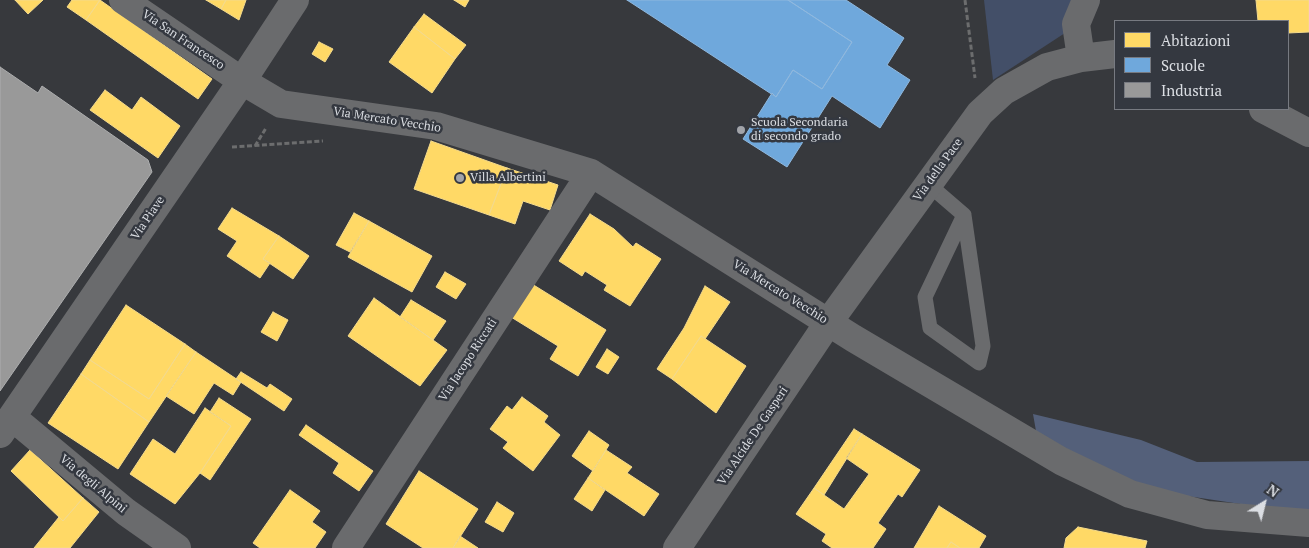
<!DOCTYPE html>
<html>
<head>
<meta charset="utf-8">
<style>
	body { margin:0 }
	#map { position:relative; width:1309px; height:548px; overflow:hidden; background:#37393d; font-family:"PT Serif",serif }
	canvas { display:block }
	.legend { position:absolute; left:1114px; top:20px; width:175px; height:90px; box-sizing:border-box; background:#343840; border:1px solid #777a81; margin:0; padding:6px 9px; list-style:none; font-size:15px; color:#dbdee3 }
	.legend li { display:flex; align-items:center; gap:10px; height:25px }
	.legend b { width:25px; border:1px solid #777a81 }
	.north { position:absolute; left:1239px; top:478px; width:50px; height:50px; -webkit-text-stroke:4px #343840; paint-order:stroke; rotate:36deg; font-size:14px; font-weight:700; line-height:20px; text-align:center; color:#dbdee3 }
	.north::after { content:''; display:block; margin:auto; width:18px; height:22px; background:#dbdee3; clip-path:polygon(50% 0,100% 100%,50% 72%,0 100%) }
</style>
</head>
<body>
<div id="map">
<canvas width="1309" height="548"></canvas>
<ul class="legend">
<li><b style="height:14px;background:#ffd966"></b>Abitazioni</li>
<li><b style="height:14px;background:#6fa8dc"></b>Scuole</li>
<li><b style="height:14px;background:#999"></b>Industria</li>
</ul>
<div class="north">N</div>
</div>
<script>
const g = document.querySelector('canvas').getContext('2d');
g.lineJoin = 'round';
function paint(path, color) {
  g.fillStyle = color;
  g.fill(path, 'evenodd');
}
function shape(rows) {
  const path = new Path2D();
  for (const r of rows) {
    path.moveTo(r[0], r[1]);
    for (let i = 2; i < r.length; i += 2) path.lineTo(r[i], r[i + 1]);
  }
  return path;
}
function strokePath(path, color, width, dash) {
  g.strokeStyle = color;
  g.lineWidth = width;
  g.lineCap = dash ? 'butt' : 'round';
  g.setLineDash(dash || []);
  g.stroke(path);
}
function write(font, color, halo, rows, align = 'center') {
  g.font = font + ' "PT Serif",serif';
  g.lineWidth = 5;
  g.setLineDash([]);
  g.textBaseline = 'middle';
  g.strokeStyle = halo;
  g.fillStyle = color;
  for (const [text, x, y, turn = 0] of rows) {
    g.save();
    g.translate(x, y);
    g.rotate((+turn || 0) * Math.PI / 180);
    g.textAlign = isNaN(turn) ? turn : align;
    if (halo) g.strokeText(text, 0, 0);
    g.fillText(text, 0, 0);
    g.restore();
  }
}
paint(shape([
	[984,0,1073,0,1065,33,993,80]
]), '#434f68');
paint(shape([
	[1033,414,1141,440,1197,462,1309,461,1309,510,1254,506,1147,490,1110,475,1036,431]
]), '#54607a');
const homes = shape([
	[15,0,43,0,28,14,15,0],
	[72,0,100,0,86,20,67,7,72,0],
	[100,0,212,79,198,99,86,20,100,0],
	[206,0,226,0,221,9,206,0],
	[226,0,246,0,239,20,221,9,226,0],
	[454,0,469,0,465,7,454,0],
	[1256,0,1309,0,1309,32,1288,33,1288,21,1258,21,1256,0],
	[424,14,466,45,455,59,414,27,424,14],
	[414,27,455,59,432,93,389,62,414,27],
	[319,42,333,49,325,62,312,54,319,42],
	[105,90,132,110,141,97,180,126,158,158,90,110,105,90],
	[431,141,507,168,489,215,414,189,431,141],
	[507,168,558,185,550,210,523,201,515,224,489,215,507,168],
	[232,208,279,236,263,259,270,263,260,278,227,256,237,241,218,229,232,208],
	[354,213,369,221,350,252,336,245,354,213],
	[590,214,614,229,633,247,636,243,661,259,630,306,604,290,607,285,585,271,582,276,559,261,590,214],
	[369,221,432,256,412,292,348,257,369,221],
	[279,236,309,256,293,279,263,259,279,236],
	[445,272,466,284,456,299,436,287,445,272],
	[532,284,606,330,578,376,550,359,558,346,511,317,532,284],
	[705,286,730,302,705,339,701,336,672,379,657,369,684,328,705,286],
	[374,298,447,350,420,386,348,336,374,298],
	[411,300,446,321,433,340,400,317,411,300],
	[126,305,185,344,149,399,90,360,126,305],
	[273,312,288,320,277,341,261,332,273,312],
	[701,336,746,366,716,413,672,379,701,336],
	[185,344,196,352,149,422,81,374,90,360,149,399,185,344],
	[607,349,619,357,608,374,596,367,607,349],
	[196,352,241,382,233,395,214,383,194,414,166,396,196,352],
	[241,372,267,388,270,384,292,399,284,411,236,379,241,372],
	[81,374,149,422,118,469,48,423,81,374],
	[522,397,548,416,544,422,560,435,533,471,503,448,508,442,490,429,507,406,512,410,522,397],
	[219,398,251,419,210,480,200,473,231,426,210,412,219,398],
	[205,408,231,426,200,473,175,504,130,474,153,439,175,454,205,408],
	[306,425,373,471,359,491,333,473,339,463,299,435,306,425],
	[854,429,862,434,824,495,814,488,854,429],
	[589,431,609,445,593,471,572,456,589,431],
	[862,434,920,470,902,497,898,494,878,523,886,529,873,548,832,548,822,541,826,534,796,514,814,488,844,509,869,474,846,458,862,434],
	[30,450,83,498,63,521,11,471,30,450],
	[606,450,632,467,627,473,659,494,644,516,588,478,606,450],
	[419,471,478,509,453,548,423,548,386,524,419,471],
	[588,478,605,490,592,511,574,499,588,478],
	[290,490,320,511,312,522,326,532,315,548,260,548,253,543,290,490],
	[83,498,99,512,70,548,34,548,59,517,63,521,83,498],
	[497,502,514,513,503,532,485,522,497,502],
	[939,506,986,536,979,548,960,548,951,542,947,548,914,548,939,506],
	[1078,527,1147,541,1145,548,1064,548,1066,538,1078,527],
	[460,536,478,548,453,548,460,536],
	[951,542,960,548,947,548,951,542]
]);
paint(homes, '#ffd966');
strokePath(homes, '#f4da8c', 1);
const schools = shape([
	[627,0,788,0,852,42,822,89,793,70,776,97,627,0],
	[788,0,846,0,904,38,887,65,910,80,880,128,832,96,787,167,743,139,772,93,776,97,793,70,822,89,852,42,788,0]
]);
paint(schools, '#6fa8dc');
strokePath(schools, '#8fb8de', 1);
const industry = shape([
	[0,67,38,93,42,86,148,160,152,172,0,391,0,67]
]);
paint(industry, '#999');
strokePath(industry, '#adaeaf', 1);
strokePath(shape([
	[965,0,975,78],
	[255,146,266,128],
	[232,147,323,141]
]), '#6c6d6e', 3, [5, 2.5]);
strokePath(shape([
	[928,184,964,215,925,297,930,328,979,363,983,346,964,215]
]), '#6a6b6d', 15);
strokePath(shape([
	[123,0,242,81,281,104,436,126,591,173,853,338,1061,461,1130,494,1207,515,1309,523],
	[1081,58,1076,24,1086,0],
	[1263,109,1309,133],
	[12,417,126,512,177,548],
	[0,434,242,81,295,0],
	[346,548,591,173],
	[677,548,828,323,980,113,1004,91,1047,67,1081,58,1115,54]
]), '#6a6b6d', 28);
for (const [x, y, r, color] of [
	[741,130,5,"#a2a4a9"],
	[460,178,5,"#a2a4a9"]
]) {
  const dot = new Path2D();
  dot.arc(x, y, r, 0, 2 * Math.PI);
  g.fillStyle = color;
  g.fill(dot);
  strokePath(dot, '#343840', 2);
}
write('12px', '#dbdee3', '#343840', [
	["Via San Francesco",183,40,34],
	["Via Mercato Vecchio",387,120,9],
	["Via della Pace",938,170,-54],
	["Via Piave",148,218,-56],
	["Via Mercato Vecchio",780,292,32],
	["Via Jacopo Riccati",468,360,-57],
	["Via Alcide De Gasperi",753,436,-56],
	["Via degli Alpini",93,484,40]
]);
write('12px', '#dbdee3', '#343840', [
	["Scuola Secondaria",751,123],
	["di secondo grado",751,137],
	["Villa Albertini",470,178]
], 'left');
</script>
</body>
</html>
